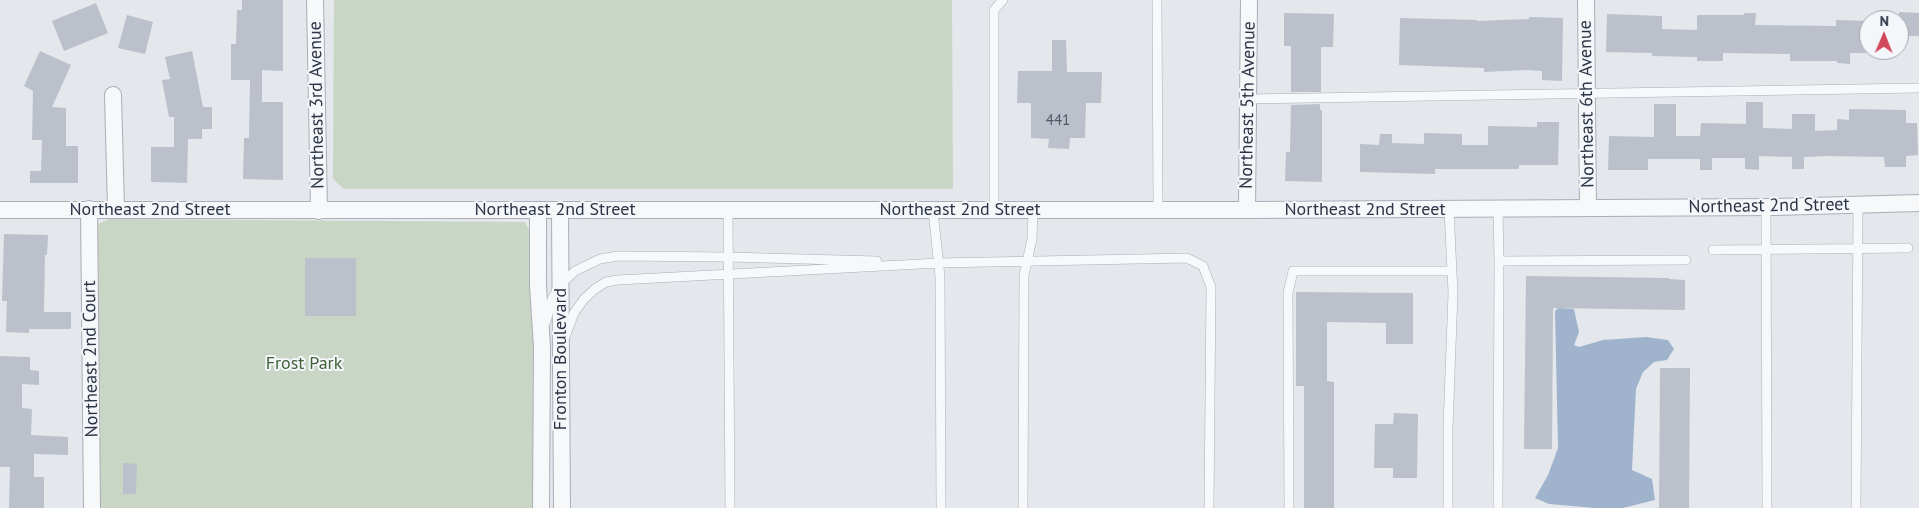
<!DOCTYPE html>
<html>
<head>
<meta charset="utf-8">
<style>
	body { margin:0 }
	#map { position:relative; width:1919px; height:508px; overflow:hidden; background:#e4e7ec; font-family:"PT Sans",sans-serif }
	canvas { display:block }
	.north { position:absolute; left:1859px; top:10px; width:50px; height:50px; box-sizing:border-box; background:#f4f6f9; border:1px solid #a4a8b1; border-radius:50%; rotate:1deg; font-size:14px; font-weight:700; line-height:20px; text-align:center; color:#2b3445 }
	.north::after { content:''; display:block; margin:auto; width:18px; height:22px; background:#d1495b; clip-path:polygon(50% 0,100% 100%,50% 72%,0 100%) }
</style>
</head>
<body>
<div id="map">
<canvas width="1919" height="508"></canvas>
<div class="north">N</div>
</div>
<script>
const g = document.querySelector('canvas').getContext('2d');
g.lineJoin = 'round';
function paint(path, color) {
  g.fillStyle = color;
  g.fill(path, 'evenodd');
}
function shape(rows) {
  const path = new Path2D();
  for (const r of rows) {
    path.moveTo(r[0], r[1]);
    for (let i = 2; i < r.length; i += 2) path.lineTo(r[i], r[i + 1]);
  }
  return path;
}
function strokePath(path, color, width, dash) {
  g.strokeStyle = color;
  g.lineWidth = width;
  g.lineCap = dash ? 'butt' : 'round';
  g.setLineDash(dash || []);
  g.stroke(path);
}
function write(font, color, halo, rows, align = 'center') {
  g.font = font + ' "PT Sans",sans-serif';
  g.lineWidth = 4;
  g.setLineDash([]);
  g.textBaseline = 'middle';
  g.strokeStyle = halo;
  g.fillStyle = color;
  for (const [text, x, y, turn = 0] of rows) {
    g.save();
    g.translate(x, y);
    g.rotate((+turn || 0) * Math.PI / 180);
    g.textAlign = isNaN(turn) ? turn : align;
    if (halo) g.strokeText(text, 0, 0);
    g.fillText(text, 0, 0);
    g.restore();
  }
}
paint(shape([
	[334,0,952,0,953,189,344,189,333,179],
	[109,219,525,222,534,240,534,508,99,508,95,234,98,224]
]), '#c9d6c5');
paint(shape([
	[1558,308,1574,309,1579,332,1574,345,1579,347,1603,340,1646,337,1668,340,1674,349,1667,360,1654,362,1643,372,1636,389,1632,470,1652,479,1655,500,1623,508,1595,508,1549,504,1535,498,1548,475,1558,448,1555,311]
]), '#9fb4cc');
paint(shape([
	[242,0,283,0,283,71,262,70,262,102,283,102,283,180,243,179,244,138,249,138,250,80,231,80,231,44,236,44,237,10,242,10],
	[96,3,108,33,64,51,52,21],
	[1899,12,1919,13,1919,36,1899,36],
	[1284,13,1334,14,1333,47,1321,47,1321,92,1291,92,1291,46,1284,46],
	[1744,13,1756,13,1755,25,1836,26,1836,20,1869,21,1869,53,1850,53,1850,64,1837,63,1837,61,1790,61,1790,54,1723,53,1723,61,1697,61,1697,57,1652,56,1652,53,1606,52,1607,14,1662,16,1662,29,1697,30,1697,15,1744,15],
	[127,15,153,22,145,54,118,48],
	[1529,17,1563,18,1562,81,1542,80,1542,71,1528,70,1484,72,1484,68,1399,65,1400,18,1477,20,1477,21,1529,19],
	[1052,40,1066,40,1067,72,1102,72,1101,103,1086,103,1085,138,1070,138,1069,149,1048,148,1049,139,1031,138,1031,103,1017,103,1018,71,1052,71],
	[40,51,71,65,52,107,66,108,66,146,78,146,78,183,30,183,30,171,41,171,42,140,32,140,33,91,24,86],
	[192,51,203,107,212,107,212,129,202,129,202,139,188,139,187,183,151,182,151,147,174,147,174,117,169,117,162,80,170,79,165,57],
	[1746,102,1763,102,1763,128,1792,129,1792,114,1815,114,1815,131,1837,130,1837,119,1849,120,1849,109,1906,110,1906,123,1917,123,1918,155,1906,156,1906,167,1885,167,1884,157,1826,156,1804,157,1804,169,1792,169,1792,157,1759,156,1759,170,1745,169,1745,158,1712,158,1712,170,1700,170,1700,159,1648,159,1648,170,1608,170,1609,136,1654,137,1654,104,1676,104,1676,136,1700,136,1701,123,1746,124],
	[1320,104,1320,110,1322,110,1322,182,1285,181,1286,152,1290,152,1291,105],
	[1537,122,1559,122,1558,165,1519,165,1519,169,1435,169,1435,174,1360,172,1360,144,1379,145,1380,134,1392,134,1392,143,1424,144,1424,133,1462,134,1462,145,1488,145,1488,126,1537,127],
	[4,234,48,235,47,255,45,255,44,312,71,312,71,329,29,329,29,333,6,332,7,301,2,301],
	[305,258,356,258,356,316,305,316],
	[1526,276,1669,278,1669,279,1685,280,1685,310,1553,308,1552,449,1524,449],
	[1296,292,1413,293,1413,344,1386,344,1386,323,1327,322,1327,381,1334,382,1334,508,1304,508,1304,386,1296,386],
	[0,356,30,357,30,370,39,371,39,385,22,384,22,408,32,409,31,435,68,437,68,455,34,454,34,477,44,477,44,508,9,508,10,467,0,467],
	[1660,368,1690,368,1689,508,1659,508],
	[1394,413,1418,414,1417,478,1393,478,1393,468,1374,468,1375,424,1393,424],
	[123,463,137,464,136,494,123,494]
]), '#bbc0ca');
const service = shape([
	[1157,0,1158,210],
	[1248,99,1919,88],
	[1766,207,1767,508],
	[1498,209,1499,261,1498,508],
	[728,210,730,508],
	[933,210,940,277,941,508],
	[994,210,994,10,1003,0],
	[1713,250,1908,248],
	[1499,261,1686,260],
	[546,321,552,299,561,284,575,271,600,259,618,256,728,257,877,261],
	[565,337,574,313,584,299,595,289,606,282,618,280,939,263,1187,258,1203,266,1211,287,1209,508],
	[1023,508,1024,275,1032,239,1033,210],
	[1289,508,1288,293,1293,271,1452,271],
	[1448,508,1448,428,1453,293,1449,209],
	[1856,508,1858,205]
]);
const minor = shape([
	[315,0,319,211],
	[1586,0,1588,208],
	[113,95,116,209],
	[89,209,92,508],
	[0,210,1247,210,1775,207,1919,203],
	[538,210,538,286,542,347,541,508],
	[560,210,562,508],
	[1247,210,1249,0]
]);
strokePath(service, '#a9aeb7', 10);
strokePath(minor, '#a9aeb7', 18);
strokePath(service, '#f7f8fa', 9);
strokePath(minor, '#f7f8fa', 16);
write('15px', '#4f5766', null, [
	["441",1058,121]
]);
write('18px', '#2b3445', '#f4f6f9', [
	["Northeast 6th Avenue",1587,104,-91],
	["Northeast 3rd Avenue",317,105,-91],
	["Northeast 5th Avenue",1248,105,-89],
	["Northeast 2nd Street",1769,206,-1],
	["Northeast 2nd Street",150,210],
	["Northeast 2nd Street",555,210],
	["Northeast 2nd Street",960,210],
	["Northeast 2nd Street",1365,210],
	["Northeast 2nd Court",91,359,-91],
	["Fronton Boulevard",561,359,-90]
]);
write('18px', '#3f6138', '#f4f6f9', [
	["Frost Park",304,364]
]);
</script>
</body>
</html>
